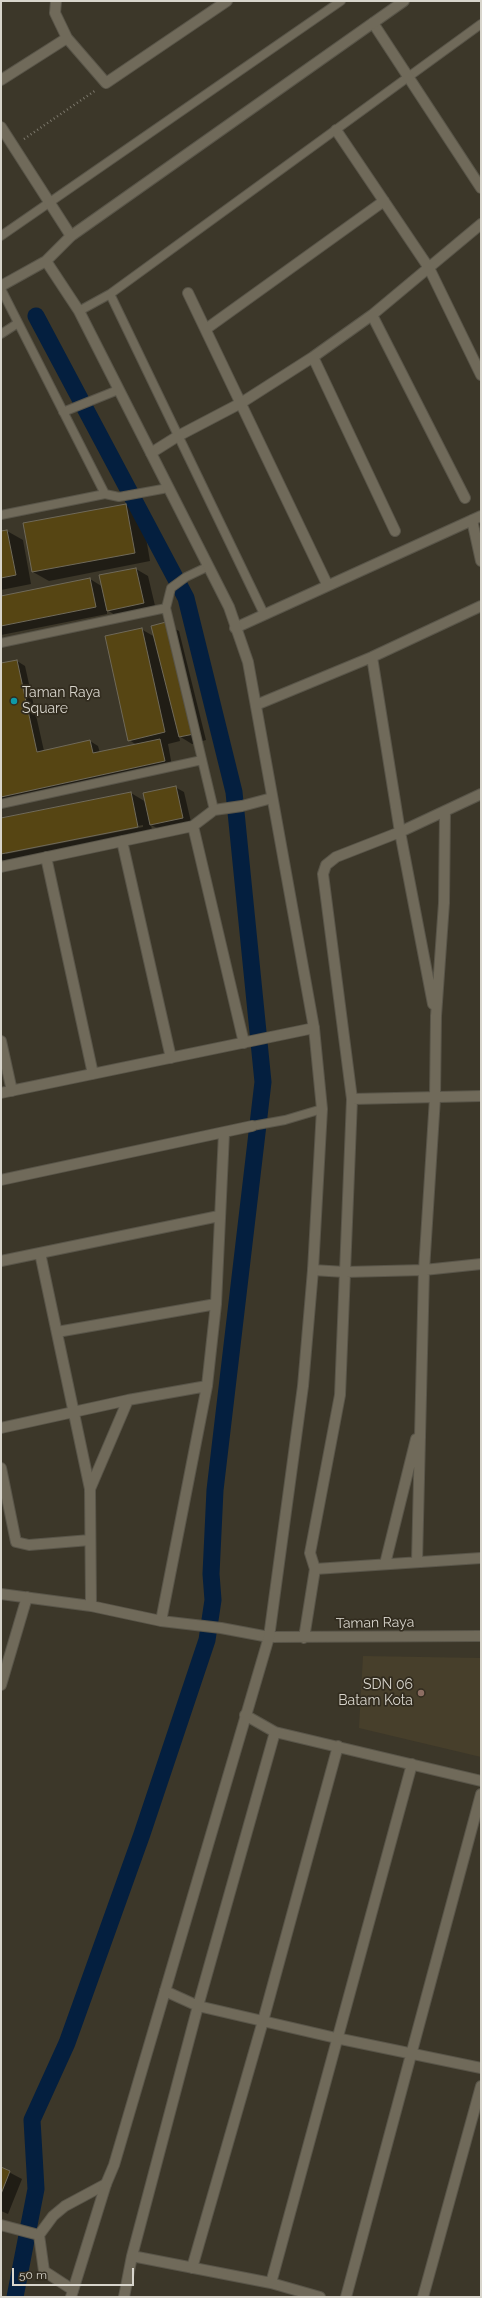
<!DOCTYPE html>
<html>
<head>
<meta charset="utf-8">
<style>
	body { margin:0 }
	#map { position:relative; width:482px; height:2298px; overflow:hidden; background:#3c3729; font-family:Raleway,sans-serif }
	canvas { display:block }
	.frame { position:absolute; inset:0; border:2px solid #d8d5cc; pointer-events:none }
	.scale { position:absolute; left:12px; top:2268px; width:122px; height:18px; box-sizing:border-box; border:2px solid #d8d5cc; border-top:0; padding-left:5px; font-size:12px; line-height:14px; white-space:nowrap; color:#d8d5cc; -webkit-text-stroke:3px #322c1f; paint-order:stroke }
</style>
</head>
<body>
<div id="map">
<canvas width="482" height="2298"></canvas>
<div class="frame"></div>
<div class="scale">50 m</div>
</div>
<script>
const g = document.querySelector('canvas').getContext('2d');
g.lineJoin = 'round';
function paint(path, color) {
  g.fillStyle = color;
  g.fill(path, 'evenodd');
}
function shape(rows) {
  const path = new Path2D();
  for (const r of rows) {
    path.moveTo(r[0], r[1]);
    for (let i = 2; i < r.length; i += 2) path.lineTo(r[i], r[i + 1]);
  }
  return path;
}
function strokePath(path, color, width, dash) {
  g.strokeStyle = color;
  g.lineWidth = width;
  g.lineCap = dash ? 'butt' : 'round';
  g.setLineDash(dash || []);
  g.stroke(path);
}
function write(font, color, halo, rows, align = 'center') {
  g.font = font + ' Raleway,sans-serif';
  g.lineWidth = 3.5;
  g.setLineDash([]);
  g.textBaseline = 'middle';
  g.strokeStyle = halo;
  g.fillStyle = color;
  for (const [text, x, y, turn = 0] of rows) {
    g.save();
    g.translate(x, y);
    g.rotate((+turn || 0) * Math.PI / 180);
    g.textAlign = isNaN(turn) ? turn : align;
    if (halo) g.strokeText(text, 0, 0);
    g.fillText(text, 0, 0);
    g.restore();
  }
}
paint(shape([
	[363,1656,481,1658,481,1757,359,1728]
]), '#473f2b');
paint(shape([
	[126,505,142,514,150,561,49,581,33,572],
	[7,531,23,540,31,584,1,590,1,532],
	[136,569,148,576,156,610,120,618,107,610,107,614,1,635,1,597,90,579,103,587],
	[166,624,179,631,206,740,192,744,179,736,180,741,168,744,172,766,1,803,1,664,17,661,25,666,44,751,90,741,98,746,100,753,137,745,129,740,141,629,155,637],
	[175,787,184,792,191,822,159,829,151,825,153,835,10,864,1,859,1,819,131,793,146,802],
	[143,825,143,827,6,854,6,852],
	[1,2168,22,2179,8,2214,1,2211]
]), '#0007');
strokePath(shape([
	[15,2297,36,2189,32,2120,67,2043,142,1834,207,1640,213,1600,211,1574,215,1490,263,1082,234,792,186,598,36,316]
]), '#041f3f', 17);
const building = shape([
	[126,504,135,553,32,572,23,523,126,504],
	[7,530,16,575,1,578,1,531,7,530],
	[136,568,144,603,107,611,99,575,136,568],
	[90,578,96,607,1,626,1,596,90,578],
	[166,622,194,734,179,737,151,626,166,622],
	[142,628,165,732,128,741,105,636,142,628],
	[17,660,37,752,90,740,93,753,160,739,165,761,1,797,1,663,17,660],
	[176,786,183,818,150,825,143,793,176,786],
	[131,792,138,827,1,854,1,818,131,792],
	[1,2167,10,2171,1,2194,1,2167]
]);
paint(building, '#564513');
strokePath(building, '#6f6959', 1);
const service = shape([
	[1,236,341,1],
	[1,289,105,494,1,515],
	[110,294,264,614],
	[79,311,110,294,481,24],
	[1,334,18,323],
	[63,412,118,390],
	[105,494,119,497,168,488],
	[207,567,186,577,171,588,166,608,214,810],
	[1,643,166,608],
	[1,804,202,760],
	[252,1126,285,1120,322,1109]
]);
const minor = shape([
	[56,1,55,13,67,38,106,83,227,1],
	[373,23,481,188],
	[1,80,67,38],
	[1,127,71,236],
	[336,130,429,268,481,375],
	[188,293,327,584],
	[372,315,465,498],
	[206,329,384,201],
	[313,357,395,531],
	[151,453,178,436,241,403,313,357,372,315,481,224],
	[472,520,481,561],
	[235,628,481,516],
	[372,657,400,832,433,1004],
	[256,705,372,657,481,606],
	[122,841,171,1058],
	[46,857,93,1074],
	[1,867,193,826],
	[1,1041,12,1091],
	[244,1043,193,826,214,810,242,806,272,798],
	[1,1093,314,1028],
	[352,1099,481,1096],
	[1,1180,252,1126],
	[40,1253,90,1489],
	[1,1261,219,1216],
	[313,1270,345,1272,424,1270,481,1264],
	[57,1332,216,1304],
	[1,1428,128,1400,207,1386],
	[1,1468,16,1542,29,1545,90,1540],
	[417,1562,424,1270,435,1098,436,1016,444,903,445,812],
	[385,1564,416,1439],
	[315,1569,481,1558],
	[1,1594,91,1606,161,1621,221,1628,269,1637,481,1636],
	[91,1606,90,1489,128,1400],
	[161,1621,207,1386,216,1304,224,1133],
	[304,1638,315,1569,310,1553,340,1395,352,1099,323,874,326,865,336,857,400,832,481,794],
	[1,1685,27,1597],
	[245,1715,275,1732,481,1781],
	[165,1991,198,2006,336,2038,481,2068],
	[1,2225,39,2235],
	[132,2256,271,2283,320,2297],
	[192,2268,263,2021,338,1746],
	[271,2283,412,1764],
	[73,2290,44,2271,39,2235,53,2216,65,2206,106,2184],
	[124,2297,132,2256,198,2006,275,1732],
	[346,2297,481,1794],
	[423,2297,481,2086]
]);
const tertiary = shape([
	[46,261,79,311,229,607,248,662,314,1028,322,1109,313,1270,303,1386,269,1637,114,2165,106,2184,71,2297],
	[1,286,46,261,71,236,404,1]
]);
strokePath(service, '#595549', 10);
strokePath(minor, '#595549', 12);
strokePath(tertiary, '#595549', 12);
strokePath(shape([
	[24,139,96,90]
]), '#7e7a6e', 2.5, [1, 3]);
strokePath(service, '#706a5a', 8);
strokePath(minor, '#706a5a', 10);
strokePath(tertiary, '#706a5a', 10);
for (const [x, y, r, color] of [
	[14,701,4,"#0f9aa8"],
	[421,1693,4,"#8d6e63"]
]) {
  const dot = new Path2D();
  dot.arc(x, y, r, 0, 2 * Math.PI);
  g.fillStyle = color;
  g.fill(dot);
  strokePath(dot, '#322c1f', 1.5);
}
write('14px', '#d8d5cc', '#322c1f', [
	["Taman Raya",22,693],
	["Square",22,709],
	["SDN 06",413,1685,"right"],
	["Batam Kota",413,1701,"right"]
], 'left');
write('14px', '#d8d5cc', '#322c1f', [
	["Taman Raya",375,1623,-1]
]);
</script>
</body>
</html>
